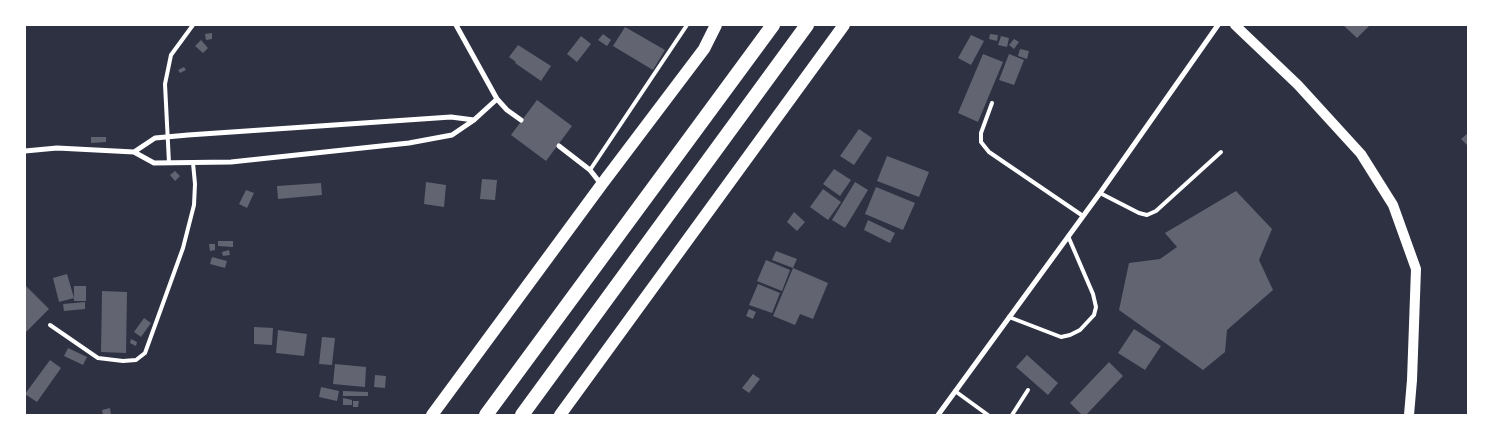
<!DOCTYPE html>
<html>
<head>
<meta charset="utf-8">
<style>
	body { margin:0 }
	#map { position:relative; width:1493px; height:440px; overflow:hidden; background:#2d3142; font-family:"Fira Sans Condensed",sans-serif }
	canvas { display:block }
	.frame { position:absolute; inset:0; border:26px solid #fff; pointer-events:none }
</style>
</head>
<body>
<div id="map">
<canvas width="1493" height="440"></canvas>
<div class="frame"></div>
</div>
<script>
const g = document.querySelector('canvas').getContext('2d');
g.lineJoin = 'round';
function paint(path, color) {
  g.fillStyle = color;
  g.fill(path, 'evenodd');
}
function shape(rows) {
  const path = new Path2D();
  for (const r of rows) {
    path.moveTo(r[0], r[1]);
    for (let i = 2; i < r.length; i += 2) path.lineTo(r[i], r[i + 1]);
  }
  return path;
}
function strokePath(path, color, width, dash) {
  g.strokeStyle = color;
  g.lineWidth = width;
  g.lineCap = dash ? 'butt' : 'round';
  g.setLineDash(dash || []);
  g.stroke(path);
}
paint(shape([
	[1343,25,1370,25,1357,38],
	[625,27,665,50,653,70,613,46],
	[212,33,212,39,206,40,205,34],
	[603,34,611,40,607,46,598,40],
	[990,34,998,35,997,41,989,39],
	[971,35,984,41,971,65,958,58],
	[581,36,591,44,577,62,567,54],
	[1001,36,1009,38,1007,47,998,45],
	[1014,39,1019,42,1014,49,1009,45],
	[201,40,208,48,203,53,195,46],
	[518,45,551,66,541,81,515,63,516,62,509,57],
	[1020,49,1029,51,1027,59,1018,56],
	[983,54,1003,62,978,122,958,113],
	[1009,54,1024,60,1014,85,999,80],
	[184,67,186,70,180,73,178,70],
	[537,100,572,126,546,161,511,135],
	[859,129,872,138,854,165,840,156],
	[1468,133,1468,146,1461,139],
	[91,137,106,137,106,142,91,143],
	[887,156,929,172,919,197,877,181],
	[834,169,851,180,840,196,823,184],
	[175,171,180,176,175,181,170,175],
	[482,179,497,180,495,200,480,199],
	[426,182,446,185,444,207,424,204],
	[855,182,868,190,845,228,832,220],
	[321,183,322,195,278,199,277,186],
	[876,187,915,203,903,230,865,214],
	[823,189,841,202,828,220,810,207],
	[246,190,254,193,247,208,239,204],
	[1236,191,1272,229,1259,260,1273,290,1227,330,1225,352,1203,370,1119,310,1129,263,1160,259,1177,247,1165,233],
	[794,212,805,222,797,231,787,222],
	[868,220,895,233,890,243,864,230],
	[218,241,233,241,233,247,218,246],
	[209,244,215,244,215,250,210,251],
	[229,250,230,255,223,256,222,252],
	[776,251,797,259,793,268,772,260],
	[212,257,227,261,225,268,210,264],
	[766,260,790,270,782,291,757,281],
	[793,268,828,283,813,319,800,314,795,325,773,316],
	[67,274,74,298,59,302,53,278],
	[758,284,780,293,772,313,749,305],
	[25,285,49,309,25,333],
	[74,286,86,286,86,301,74,301],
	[102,291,127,292,126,353,101,352],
	[85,302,85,309,64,311,63,304],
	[749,309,756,312,753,319,746,316],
	[144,318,151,323,141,337,134,332],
	[254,327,273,328,272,345,254,344],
	[1134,329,1161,346,1145,370,1118,353],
	[278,330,307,334,304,356,276,353],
	[322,337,335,338,332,365,319,364],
	[131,339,137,342,136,346,130,343],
	[68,348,87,357,83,365,64,356],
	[1027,355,1058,383,1048,395,1016,367],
	[50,360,61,368,37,402,25,394],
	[1109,362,1123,376,1086,415,1082,415,1070,403],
	[335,364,366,367,365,387,333,384],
	[753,374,760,379,749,393,742,388],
	[375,375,386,376,385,388,374,387],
	[321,387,339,391,337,401,319,397],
	[343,391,368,392,368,396,343,396],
	[343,398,352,400,352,405,343,405],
	[353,401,359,401,358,407,353,407],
	[110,408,111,415,103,415,102,410]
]), '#626471');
strokePath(shape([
	[992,103,981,133,981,142,989,152,1083,216],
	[169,163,165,84,171,55,193,25],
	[590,170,687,25],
	[1100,193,1139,213,1147,215,1156,211,1221,152],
	[1009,317,1061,337,1070,335,1080,330,1094,315,1096,307,1093,294,1068,236],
	[50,325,98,358,123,361,136,360,145,353,183,248,194,205,195,184,193,163],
	[955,391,988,415],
	[1012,415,1028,390]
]), '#fff', 4);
strokePath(shape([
	[456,25,497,99,507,110,521,120],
	[559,146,590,170,601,184],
	[25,151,57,148,134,152,155,138,188,135,451,117,474,120],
	[134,152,154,163,231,162,409,143,452,135,474,120,497,99],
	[938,415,1100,193,1218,25]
]), '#fff', 5);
strokePath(shape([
	[1235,25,1298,85,1361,154,1393,205,1416,269,1412,380,1409,415]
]), '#fff', 10);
strokePath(shape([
	[432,415,602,184,704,49,716,25],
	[560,415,844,25]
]), '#fff', 12);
strokePath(shape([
	[486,415,773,25],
	[522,415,807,25]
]), '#fff', 14);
</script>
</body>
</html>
